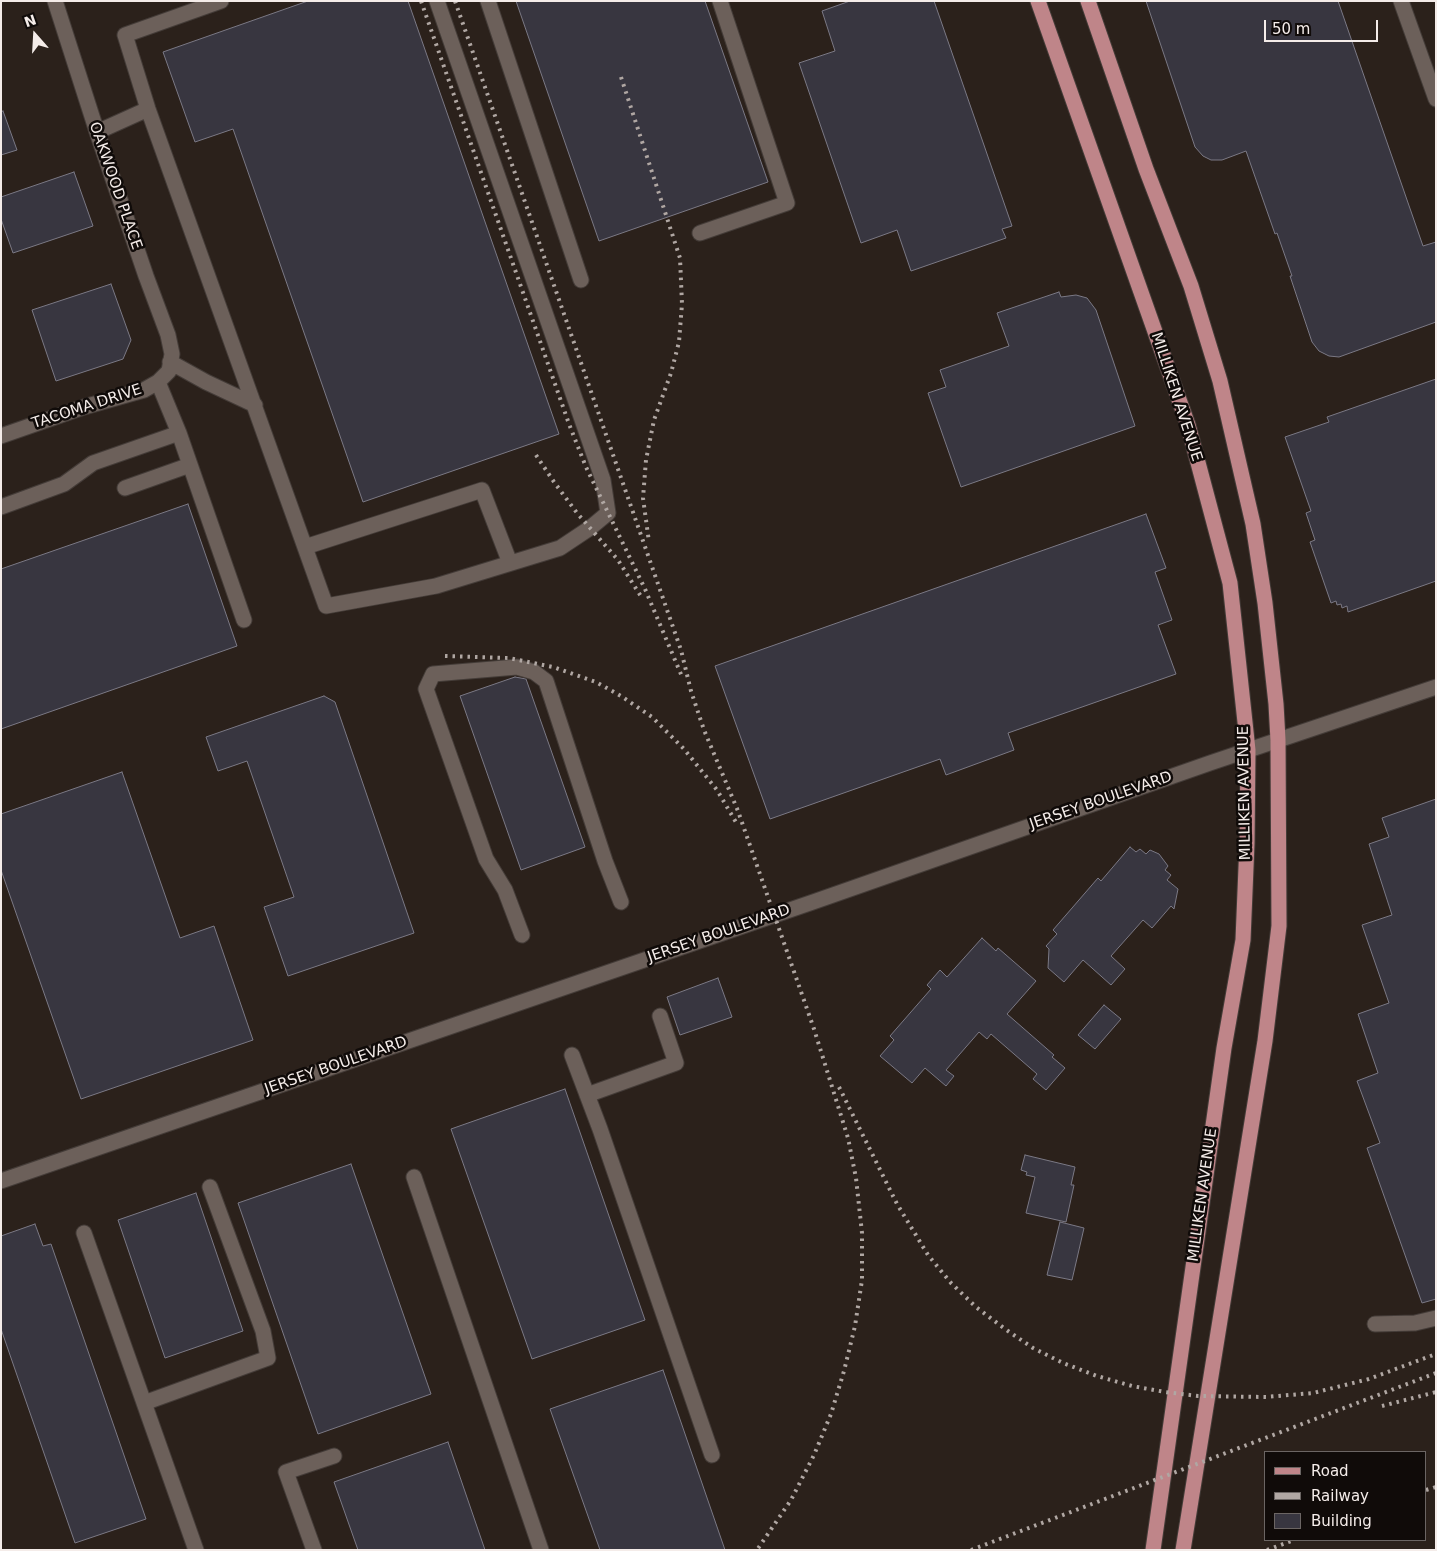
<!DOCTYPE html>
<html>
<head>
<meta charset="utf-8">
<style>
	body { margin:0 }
	#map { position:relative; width:1437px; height:1551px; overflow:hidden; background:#2b211b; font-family:"DejaVu Sans",sans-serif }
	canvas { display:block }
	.frame { position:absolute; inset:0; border:2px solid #f4ece9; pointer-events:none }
	.legend { position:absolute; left:1264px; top:1451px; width:162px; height:90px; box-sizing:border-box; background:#100b09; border:1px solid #6b6563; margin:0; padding:6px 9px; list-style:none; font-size:15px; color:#f4ece9 }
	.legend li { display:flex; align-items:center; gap:10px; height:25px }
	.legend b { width:25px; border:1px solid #6b6563 }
	.north { position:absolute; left:10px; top:10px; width:50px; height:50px; -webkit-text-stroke:4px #100b09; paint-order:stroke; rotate:341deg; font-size:14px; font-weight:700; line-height:20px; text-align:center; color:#f4ece9 }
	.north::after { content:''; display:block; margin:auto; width:18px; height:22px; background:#f4ece9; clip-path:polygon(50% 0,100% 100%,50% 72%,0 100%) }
	.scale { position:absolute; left:1264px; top:20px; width:114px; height:22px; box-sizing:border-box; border:2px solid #f4ece9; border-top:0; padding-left:6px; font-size:15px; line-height:18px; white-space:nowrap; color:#f4ece9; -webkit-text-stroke:4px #100b09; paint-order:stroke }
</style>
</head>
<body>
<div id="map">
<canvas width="1437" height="1551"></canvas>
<div class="frame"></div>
<ul class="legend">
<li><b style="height:6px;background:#bf8589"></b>Road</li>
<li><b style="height:6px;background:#b0a7a3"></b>Railway</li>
<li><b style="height:14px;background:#383640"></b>Building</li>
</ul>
<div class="north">N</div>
<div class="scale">50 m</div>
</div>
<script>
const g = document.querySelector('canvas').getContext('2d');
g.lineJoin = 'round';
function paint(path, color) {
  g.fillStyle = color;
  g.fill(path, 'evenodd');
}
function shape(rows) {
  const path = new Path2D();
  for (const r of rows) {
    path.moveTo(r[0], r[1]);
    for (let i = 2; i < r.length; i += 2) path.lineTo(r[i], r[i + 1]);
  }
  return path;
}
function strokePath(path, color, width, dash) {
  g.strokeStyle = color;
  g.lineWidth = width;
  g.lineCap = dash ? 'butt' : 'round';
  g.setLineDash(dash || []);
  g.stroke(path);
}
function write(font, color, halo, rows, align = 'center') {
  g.font = font + ' "DejaVu Sans",sans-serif';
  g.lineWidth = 5;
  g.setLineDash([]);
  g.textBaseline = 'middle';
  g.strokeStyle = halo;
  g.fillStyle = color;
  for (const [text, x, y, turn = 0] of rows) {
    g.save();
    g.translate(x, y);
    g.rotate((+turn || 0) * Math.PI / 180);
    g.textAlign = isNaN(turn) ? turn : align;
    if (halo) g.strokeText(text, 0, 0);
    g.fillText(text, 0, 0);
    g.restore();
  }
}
const building = shape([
	[308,1,408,1,559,434,363,502,233,129,195,142,163,52,308,1],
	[516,1,705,1,768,182,599,241,516,1],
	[850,1,934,1,1012,226,1002,229,1006,238,911,271,897,230,861,243,799,63,835,51,822,11,850,1],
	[1146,1,1338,1,1423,246,1436,242,1436,322,1339,357,1329,356,1319,351,1312,342,1290,276,1292,276,1277,233,1275,234,1246,151,1222,160,1211,160,1203,156,1195,147,1146,1],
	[3,111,17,150,1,155,1,112,3,111],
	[74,172,93,226,13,253,1,219,1,197,74,172],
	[111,284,131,340,123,359,56,381,32,310,111,284],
	[1059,292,1061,297,1076,295,1087,298,1096,310,1135,426,961,487,928,393,946,387,940,370,1009,346,997,313,1059,292],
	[1436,379,1436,581,1348,612,1347,606,1342,608,1341,604,1337,605,1336,601,1331,603,1310,542,1315,540,1306,513,1311,511,1285,437,1329,422,1327,417,1436,379],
	[188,504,237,646,1,729,1,569,188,504],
	[1146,514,1166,568,1155,572,1172,620,1158,625,1176,674,1008,733,1014,750,946,775,940,759,770,819,715,666,1146,514],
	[515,677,526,679,585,847,521,870,460,696,515,677],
	[324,696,335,702,414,933,288,976,264,907,294,897,247,761,218,771,206,737,324,696],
	[122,772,180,938,214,926,253,1040,81,1099,1,870,1,814,122,772],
	[1436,799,1436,1299,1422,1303,1367,1148,1380,1143,1357,1081,1378,1073,1358,1014,1389,1003,1362,925,1392,915,1369,844,1389,837,1382,818,1436,799],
	[1130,847,1136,852,1140,849,1146,854,1150,850,1159,854,1168,866,1165,870,1171,875,1167,880,1178,889,1174,909,1171,906,1152,928,1143,920,1111,956,1125,969,1111,985,1083,960,1064,982,1048,968,1049,949,1046,946,1057,934,1053,930,1098,878,1101,881,1130,847],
	[982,938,996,951,998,948,1036,981,1007,1014,1054,1055,1052,1057,1065,1068,1046,1090,1033,1079,1037,1074,991,1034,987,1039,979,1032,946,1070,954,1076,946,1086,925,1068,912,1083,880,1056,894,1040,890,1036,931,989,927,985,940,970,947,977,982,938],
	[718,978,732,1017,680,1035,667,997,718,978],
	[1104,1005,1121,1019,1095,1049,1078,1035,1104,1005],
	[565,1089,645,1320,532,1359,451,1129,565,1089],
	[1025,1155,1075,1167,1071,1185,1074,1185,1066,1222,1026,1213,1035,1177,1026,1175,1027,1172,1021,1170,1025,1155],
	[351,1164,431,1394,318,1434,238,1203,351,1164],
	[196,1193,243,1331,165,1358,118,1220,196,1193],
	[1060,1222,1084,1228,1072,1280,1047,1275,1060,1222],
	[35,1224,43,1246,51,1244,146,1519,75,1543,1,1329,1,1236,35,1224],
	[663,1370,725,1550,600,1550,550,1409,663,1370],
	[448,1442,485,1550,358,1550,334,1482,448,1442]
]);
paint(building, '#383640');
strokePath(building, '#7b7985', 1);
const minor = shape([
	[221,1,125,35,148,109,326,606,436,586,560,548,590,528,608,513,603,480,437,1],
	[488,1,581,280],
	[1401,1,1436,99],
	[97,132,148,109],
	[700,233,787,203,720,1],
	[170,362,206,382,255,405],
	[158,382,179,433],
	[1,436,84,407,144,390,158,382,169,371,172,354,168,335,146,276,97,132,55,1],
	[125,488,190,465],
	[1,507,64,484,93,463,179,433,244,620],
	[305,547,482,490,510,563],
	[522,935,505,890,486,859,426,689,433,674,517,667,534,672,546,681,605,861,621,902],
	[572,1055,600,1129,712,1455],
	[587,1095,676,1063,660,1016],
	[414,1177,541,1550],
	[1,1181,813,902,1210,763,1436,687],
	[84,1233,196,1550],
	[1375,1324,1415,1323,1436,1318],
	[144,1403,268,1358,263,1331,210,1187],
	[314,1550,286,1472,334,1456]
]);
const major = shape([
	[1038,1,1188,425,1230,583,1248,750,1247,843,1243,940,1224,1048,1153,1550],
	[1088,1,1146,169,1191,286,1220,381,1253,524,1265,603,1276,704,1278,740,1279,926,1265,1041,1183,1550]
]);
strokePath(minor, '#443c38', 17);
strokePath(major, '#443c38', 17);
strokePath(minor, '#6c605a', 15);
strokePath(major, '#bf8589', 15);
strokePath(shape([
	[421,1,569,424,586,467,645,589,683,679],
	[455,1,681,650,691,691,704,730,738,811,814,1029,848,1138,856,1178,862,1233,862,1280,855,1326,844,1371,831,1414,814,1455,791,1500,757,1550],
	[621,77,680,258,682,304,679,342,671,373,654,420,646,460,643,498,649,542],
	[536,455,554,482,577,513,618,560,642,598],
	[445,656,509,658,553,667,596,682,621,696,652,717,684,749,717,790,737,824],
	[839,1087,897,1204,928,1255,951,1283,976,1307,1005,1329,1033,1348,1063,1363,1097,1376,1132,1386,1165,1392,1198,1396,1266,1397,1313,1393,1369,1379,1436,1354],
	[1382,1406,1436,1392],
	[1426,1490,1436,1487],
	[971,1550,1436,1373],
	[1267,1550,1294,1540]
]), '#b0a7a3', 4, [2.5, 5]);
write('15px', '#f4ece9', '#100b09', [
	["OAKWOOD PLACE",115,186,71],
	["MILLIKEN AVENUE",1176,397,72],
	["TACOMA DRIVE",87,407,-18],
	["MILLIKEN AVENUE",1245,793,-91],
	["JERSEY BOULEVARD",1101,801,-19],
	["JERSEY BOULEVARD",719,934,-19],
	["JERSEY BOULEVARD",336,1066,-19],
	["MILLIKEN AVENUE",1203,1195,-82]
]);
</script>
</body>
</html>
